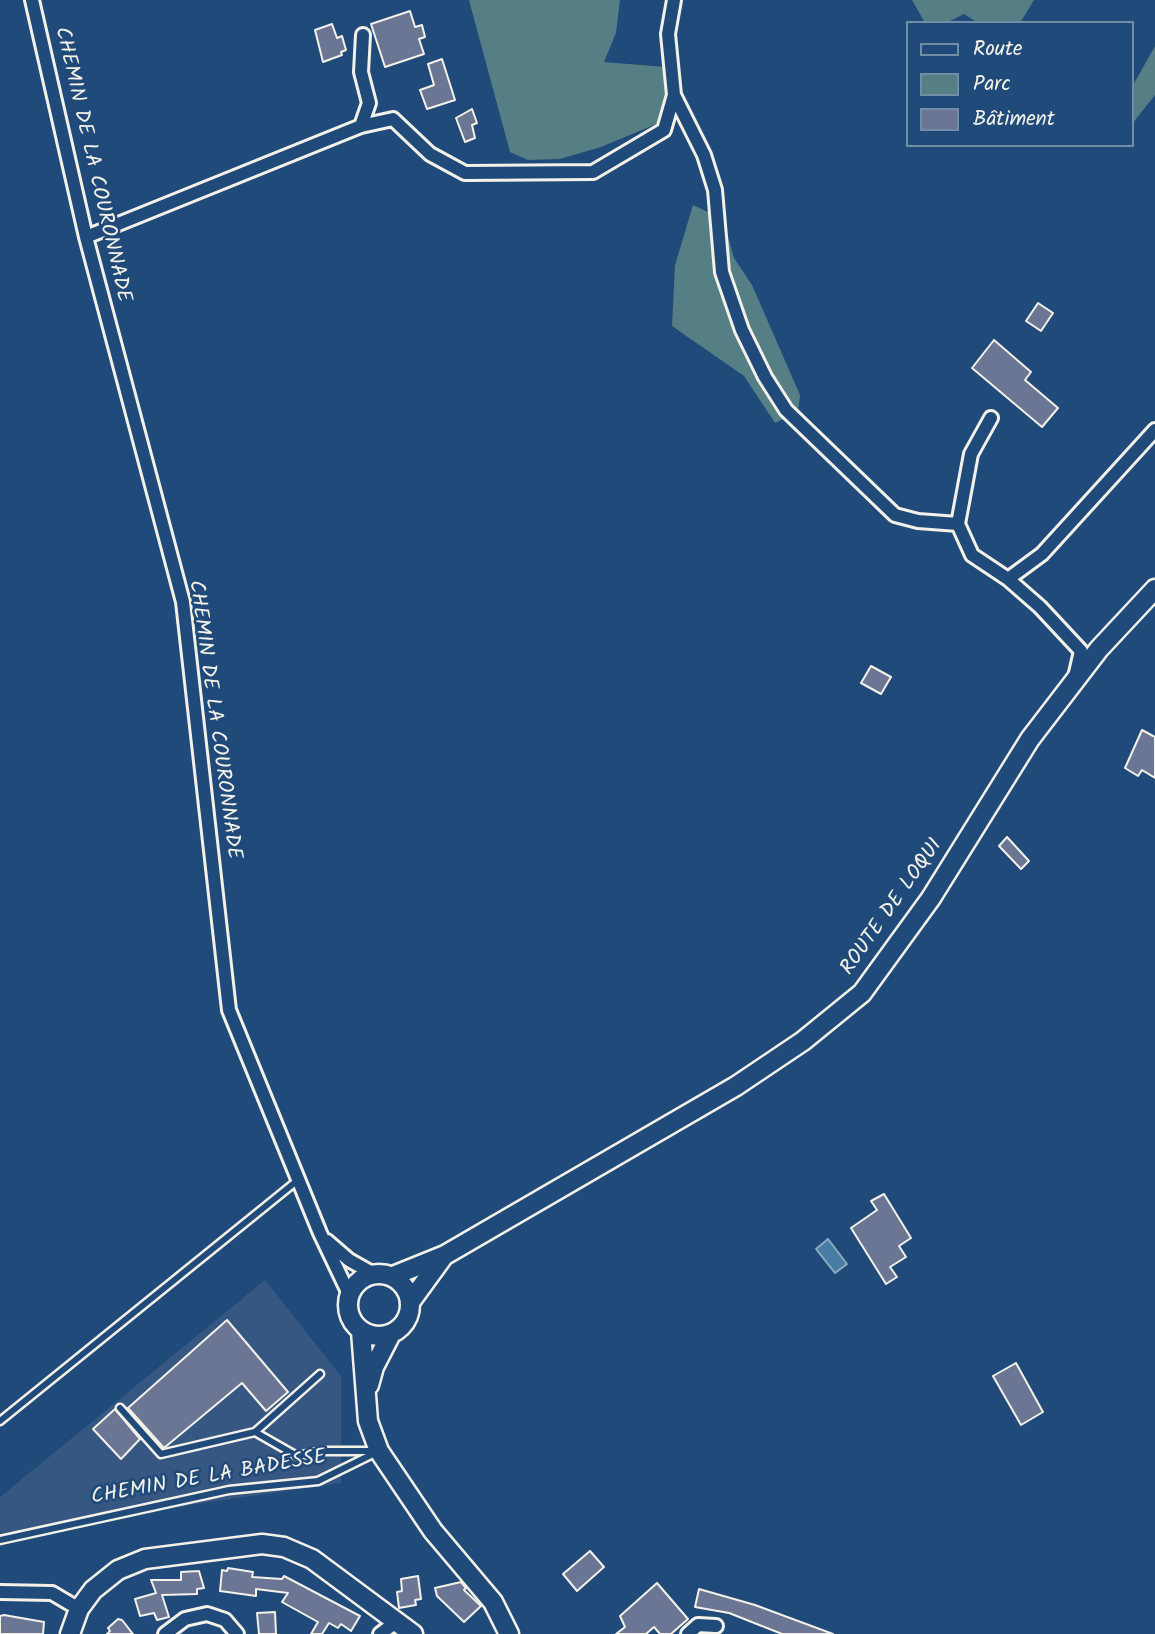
<!DOCTYPE html>
<html>
<head>
<meta charset="utf-8">
<style>
	body { margin:0 }
	#map { position:relative; width:1155px; height:1634px; overflow:hidden; background:#1f4a7a; font-family:Kalam,sans-serif }
	canvas { display:block }
	.legend { position:absolute; left:906px; top:21px; width:228px; height:126px; box-sizing:border-box; background:#1f4a7a; border:2px solid #748da6; margin:0; padding:9px 12px; list-style:none; font-size:21px; color:#f4f1e8 }
	.legend li { display:flex; align-items:center; gap:14px; height:35px }
	.legend b { width:35px; border:2px solid #748da6 }
</style>
</head>
<body>
<div id="map">
<canvas width="1155" height="1634"></canvas>
<ul class="legend">
<li><b style="height:9px;background:#1f4a7a"></b>Route</li>
<li><b style="height:19px;background:#557e85"></b>Parc</li>
<li><b style="height:19px;background:#6b7694"></b>Bâtiment</li>
</ul>
</div>
<script>
const g = document.querySelector('canvas').getContext('2d');
g.lineJoin = 'round';
function paint(path, color) {
  g.fillStyle = color;
  g.fill(path, 'evenodd');
}
function shape(rows) {
  const path = new Path2D();
  for (const r of rows) {
    if (r.length === 3) {
      path.moveTo(r[0] + r[2], r[1]);
      path.arc(r[0], r[1], r[2], 0, 2 * Math.PI);
      continue;
    }
    path.moveTo(r[0], r[1]);
    for (let i = 2; i < r.length; i += 2) path.lineTo(r[i], r[i + 1]);
  }
  return path;
}
function strokePath(path, color, width, dash) {
  g.strokeStyle = color;
  g.lineWidth = width;
  g.lineCap = dash ? 'butt' : 'round';
  g.setLineDash(dash || []);
  g.stroke(path);
}
function write(font, color, halo, rows, align = 'center') {
  g.font = font + ' Kalam,sans-serif';
  g.lineWidth = 5;
  g.setLineDash([]);
  g.textBaseline = 'middle';
  g.strokeStyle = halo;
  g.fillStyle = color;
  for (const [text, x, y, turn = 0] of rows) {
    g.save();
    g.translate(x, y);
    g.rotate((+turn || 0) * Math.PI / 180);
    g.textAlign = isNaN(turn) ? turn : align;
    if (halo) g.strokeText(text, 0, 0);
    g.fillText(text, 0, 0);
    g.restore();
  }
}
paint(shape([
	[265,1280,341,1376,341,1483,0,1533,0,1497]
]), '#365782');
paint(shape([
	[469,0,620,0,616,33,604,62,665,67,669,95,661,122,601,147,560,159,528,160,510,152],
	[912,0,1034,0,1020,23,978,23,964,14,946,23,925,23],
	[1155,46,1155,95,1132,124,1132,87],
	[693,205,723,219,734,258,752,285,800,395,798,412,775,423,744,376,672,326,675,265]
]), '#557e85');
const water = shape([
	[828,1239,847,1264,835,1273,816,1249,828,1239]
]);
paint(water, '#477da4');
strokePath(water, '#8cabbf', 2);
const building = shape([
	[410,11,415,27,422,25,425,37,419,39,424,54,385,67,371,24,410,11],
	[332,24,337,38,342,36,346,50,341,52,342,55,323,62,315,30,332,24],
	[442,59,455,100,427,109,420,90,434,85,428,64,442,59],
	[472,109,477,123,472,125,475,138,465,142,456,118,472,109],
	[1038,303,1053,313,1041,331,1026,321,1038,303],
	[994,340,1031,372,1025,380,1058,408,1042,427,972,368,994,340],
	[871,666,891,677,881,694,861,683,871,666],
	[1142,730,1155,737,1155,778,1142,770,1138,776,1125,768,1142,730],
	[1007,837,1029,861,1021,869,999,846,1007,837],
	[884,1194,911,1238,899,1246,906,1257,890,1267,897,1277,886,1284,851,1228,877,1210,871,1201,884,1194],
	[227,1320,288,1392,266,1411,242,1383,164,1448,128,1408,227,1320],
	[1016,1363,1043,1412,1021,1425,993,1376,1016,1363],
	[115,1409,140,1439,121,1459,93,1429,115,1409],
	[590,1551,604,1567,577,1591,563,1574,590,1551],
	[228,1568,253,1572,252,1577,282,1579,284,1576,360,1616,351,1631,341,1624,338,1628,329,1623,322,1634,311,1634,318,1622,282,1602,288,1593,256,1589,256,1596,220,1591,222,1570,227,1571,228,1568],
	[199,1571,204,1588,197,1589,197,1594,162,1595,169,1617,157,1620,154,1613,140,1616,135,1599,156,1593,151,1580,181,1580,181,1572,199,1571],
	[418,1576,421,1599,415,1600,416,1605,399,1608,397,1592,402,1591,401,1579,418,1576],
	[461,1582,466,1588,464,1590,481,1606,464,1622,437,1596,435,1588,461,1582],
	[657,1583,688,1619,671,1634,660,1634,654,1627,646,1634,616,1634,625,1627,620,1616,657,1583],
	[699,1589,755,1605,833,1634,782,1634,729,1613,695,1607,699,1589],
	[275,1612,276,1634,259,1634,257,1613,275,1612],
	[4,1615,44,1622,43,1634,0,1634,0,1616,4,1615],
	[118,1619,122,1620,133,1634,107,1634,110,1631,108,1628,118,1619]
]);
paint(building, '#6b7694');
strokePath(building, '#f4f1e8', 2);
const lane = shape([
	[320,1374,255,1432,297,1456,324,1451,376,1451],
	[120,1408,161,1454,255,1432],
	[0,1421,298,1180],
	[0,1540,229,1490,318,1481,377,1452]
]);
const street = shape([
	[32,0,86,237,183,602,229,1010,320,1233,349,1294],
	[674,0,668,34,674,95,704,155,715,190,722,272,742,330,765,377,786,410,895,515,918,521,958,524,972,555,1008,579,1040,607,1081,651,1075,677],
	[361,126,369,103,361,72,363,35],
	[86,237,361,126,393,119,430,154,465,173,593,172,664,130,674,95],
	[958,524,971,454,991,418],
	[1008,579,1042,554,1155,430],
	[327,1241,349,1260,372,1273],
	[0,1592,52,1593,79,1609],
	[165,1634,185,1619,207,1614,225,1620,237,1634],
	[380,1634,396,1622],
	[688,1634,698,1625,716,1626]
]);
const secondary = shape([
	[379,1305,31],
	[393,1276,445,1255,736,1086,803,1041,862,993,931,898,1030,739,1099,649,1155,589],
	[411,1301,443,1257],
	[361,1331,368,1421,379,1451,433,1531,493,1602,509,1634],
	[369,1385,374,1367,391,1334],
	[70,1634,79,1609,93,1590,118,1570,145,1559,262,1544,284,1547,312,1559,413,1634]
]);
strokePath(lane, '#f4f1e8', 11);
strokePath(street, '#f4f1e8', 18);
strokePath(secondary, '#f4f1e8', 23);
strokePath(lane, '#1f4a7a', 6);
strokePath(street, '#1f4a7a', 12);
strokePath(secondary, '#1f4a7a', 18);
write('21px', '#f4f1e8', '#1f4a7a', [
	["CHEMIN DE LA COURONNADE",91,165,77],
	["CHEMIN DE LA COURONNADE",213,720,82],
	["ROUTE DE LOQUI",893,908,-55],
	["CHEMIN DE LA BADESSE",209,1479,-10]
]);
</script>
</body>
</html>
